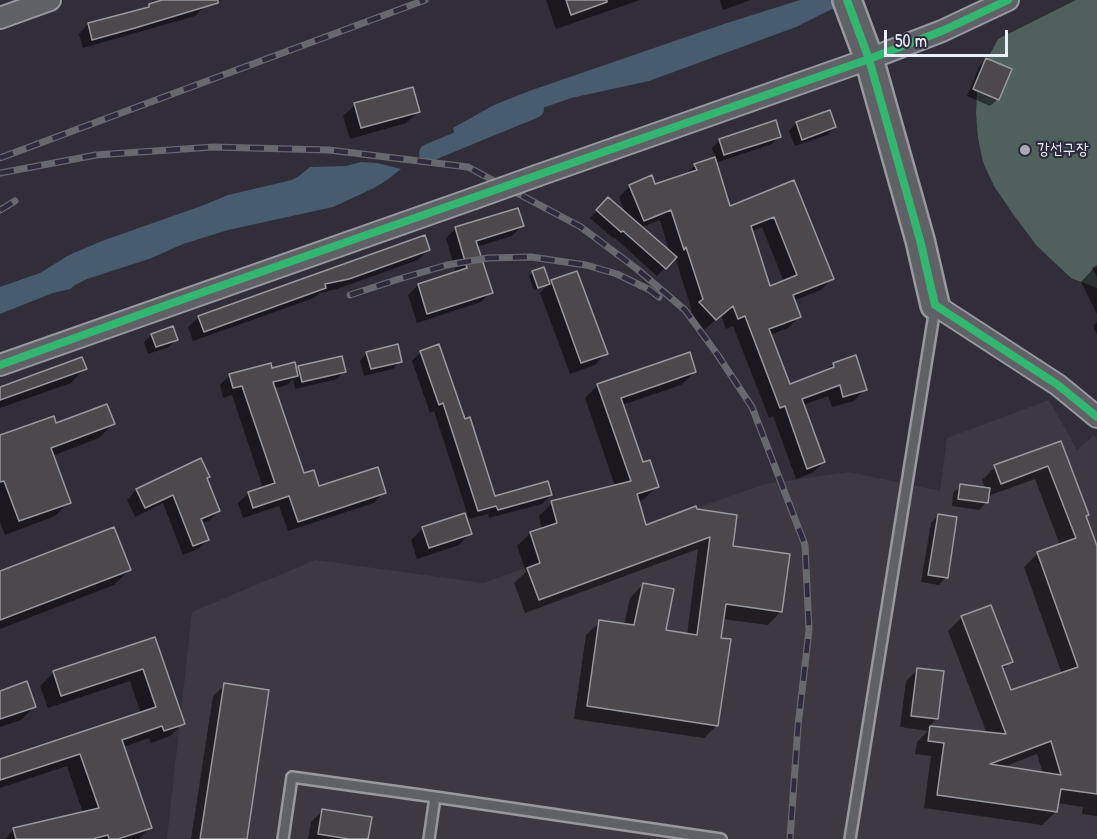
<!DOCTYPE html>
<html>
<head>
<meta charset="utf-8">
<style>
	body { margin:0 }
	#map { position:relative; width:1097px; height:839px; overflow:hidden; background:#312e39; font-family:"Patrick Hand",sans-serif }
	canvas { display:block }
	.scale { position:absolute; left:884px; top:30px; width:124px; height:27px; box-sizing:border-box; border:3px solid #e8f1f8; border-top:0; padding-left:8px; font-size:18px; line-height:21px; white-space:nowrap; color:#e8f1f8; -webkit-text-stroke:4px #2f2a3d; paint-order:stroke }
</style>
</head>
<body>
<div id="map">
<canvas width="1097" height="839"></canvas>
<div class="scale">50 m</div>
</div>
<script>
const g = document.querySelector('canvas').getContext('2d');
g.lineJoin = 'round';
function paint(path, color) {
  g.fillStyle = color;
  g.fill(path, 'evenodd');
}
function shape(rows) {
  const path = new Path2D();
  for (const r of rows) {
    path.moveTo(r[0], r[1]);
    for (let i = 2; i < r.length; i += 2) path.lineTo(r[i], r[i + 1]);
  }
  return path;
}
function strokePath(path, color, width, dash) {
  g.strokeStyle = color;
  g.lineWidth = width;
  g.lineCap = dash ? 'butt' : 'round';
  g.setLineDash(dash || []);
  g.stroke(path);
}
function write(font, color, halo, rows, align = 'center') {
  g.font = font + ' "Patrick Hand","Poor Story",sans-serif';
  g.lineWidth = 4.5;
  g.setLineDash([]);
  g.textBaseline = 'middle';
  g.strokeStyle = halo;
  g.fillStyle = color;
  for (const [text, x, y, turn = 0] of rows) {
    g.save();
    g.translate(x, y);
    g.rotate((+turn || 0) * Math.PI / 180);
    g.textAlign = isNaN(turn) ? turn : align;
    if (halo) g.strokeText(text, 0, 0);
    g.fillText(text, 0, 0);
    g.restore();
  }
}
paint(shape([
	[1049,400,1077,450,1094,435,1097,440,1097,839,167,839,192,612,315,560,483,583,765,484,849,472,940,491,947,438]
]), '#3e3843');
paint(shape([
	[1076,0,1097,0,1097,265,1092,268,1097,277,1097,288,1071,278,1037,246,1013,214,994,186,983,162,978,138,976,113,977,92,988,58,998,39]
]), '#50605c');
paint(shape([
	[800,0,835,0,838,6,796,27,649,81,571,98,486,128,457,141,453,128,494,105,532,90,724,24],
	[361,162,377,163,401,169,387,180,374,188,333,207,228,230,183,244,149,259,87,279,75,285,70,289,53,293,0,314,0,287,40,273,69,255,102,241,204,205,228,195,292,180,299,176,310,167,346,166]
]), '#475c6e');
paint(shape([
	[167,0,222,0,205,6,195,16,83,48,79,34,88,24,146,9,149,5],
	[546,0,640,0,556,29],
	[720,0,751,0,723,10],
	[986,60,998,99,990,106,967,96,979,67],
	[355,105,418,112,406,123,350,139,343,116],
	[829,112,835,127,827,135,795,146,789,131,796,123],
	[780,136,772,144,715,163,729,208,793,182,832,278,821,290,793,301,799,317,788,328,770,335,789,386,825,372,833,364,865,389,854,401,832,407,828,396,803,405,824,462,812,473,796,479,773,416,769,418,733,326,726,329,721,315,704,330,689,314,692,311,675,257,657,276,614,237,613,238,590,218,608,199,626,215,619,197,630,186,654,185,684,176,695,165,716,158,712,148,720,140],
	[660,220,670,253,640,228],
	[762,227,784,282,769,288,751,232],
	[522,226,512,236,476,247,491,292,481,302,417,323,408,295,418,285,456,273,446,238,456,228],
	[429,249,418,260,337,289,320,293,314,298,193,341,188,327,199,317],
	[1097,267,1097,314,1081,282,1093,269],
	[543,269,548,285,551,282,576,273,606,353,595,365,570,374,540,293,548,285,534,290,529,276,533,273],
	[1097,322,1097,334,1093,326],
	[152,335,177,339,169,347,148,354,144,342],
	[421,352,464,421,494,498,551,495,542,504,489,518,488,514,469,519,434,411,430,413,412,361],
	[367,353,400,361,393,369,364,376,360,361],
	[299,367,344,371,337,379,295,389,293,379,287,385,273,389,303,475,318,488,384,492,374,503,288,531,279,506,243,518,238,503,249,493,263,488,232,395,223,398,220,385,230,375,271,370,296,371],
	[85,368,71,383,0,408,0,388],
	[695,372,681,385,622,405,642,464,658,486,644,499,638,502,645,526,695,508,732,548,781,611,768,625,722,619,719,639,717,725,704,738,574,719,586,635,600,622,624,625,630,598,643,584,664,631,687,635,698,549,525,613,514,583,526,572,517,546,531,533,542,529,539,516,552,503,615,486,585,398,598,385],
	[113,424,99,438,52,456,69,502,55,516,5,535,0,522,0,437,55,425],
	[1059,443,1097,550,1097,816,1082,814,1083,807,1057,803,1056,812,1042,825,924,808,931,756,915,754,917,742,928,731,900,727,906,681,918,669,936,719,928,728,987,734,948,631,962,617,1011,661,1002,670,1011,692,1062,674,1024,567,1038,553,1060,545,1035,479,988,496,987,502,979,510,952,506,953,493,961,485,985,489,982,480,995,467],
	[1037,754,1043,774,1001,768],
	[200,460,219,511,209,521,201,523,208,540,198,549,183,555,163,503,135,517,127,500,136,490],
	[938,516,946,577,939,585,921,582,931,523],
	[423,528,470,533,459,545,417,559,411,540],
	[129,570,114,585,0,629,0,573],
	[154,639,183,723,170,736,151,743,149,738,123,747,150,827,139,839,5,839,14,829,83,813,67,766,0,788,0,761,141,714,130,681,48,708,40,686,54,672],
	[225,685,245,839,191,839,213,696],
	[0,692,34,707,21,720,0,727],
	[323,810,366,839,308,839,311,822]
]), '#0007');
strokePath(shape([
	[428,153,535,109]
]), '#475c6e', 18);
const building = shape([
	[162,0,218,0,218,3,135,28,92,40,88,23,149,7,149,4,162,0],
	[566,0,607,0,607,2,571,15,566,0],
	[986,58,1012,69,999,100,973,89,986,58],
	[413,87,420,112,361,128,354,103,413,87],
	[830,110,836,127,802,140,796,122,830,110],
	[776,120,781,137,724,155,719,139,776,120],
	[715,157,730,206,794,180,834,279,793,295,801,317,769,329,790,384,834,367,833,363,856,355,867,390,843,397,840,385,802,399,825,462,807,469,785,406,780,408,745,316,738,319,733,306,716,320,699,302,703,299,686,247,684,250,671,210,644,221,629,185,652,175,655,184,697,170,694,164,715,157],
	[774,217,797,275,770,286,751,226,774,217],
	[608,197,677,257,666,269,623,231,621,232,596,210,608,197],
	[518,208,524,226,476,241,493,293,427,314,418,284,467,268,455,227,518,208],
	[425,235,430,250,349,279,325,284,326,288,204,332,198,316,425,235],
	[544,267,550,284,538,288,532,271,544,267],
	[577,271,608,354,581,363,551,280,577,271],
	[173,326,178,340,156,347,151,334,173,326],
	[398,344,402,362,371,369,366,352,398,344],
	[439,344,465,419,470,417,495,496,548,481,552,495,498,510,496,506,478,511,443,403,439,405,420,351,439,344],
	[690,352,696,372,621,398,643,462,650,460,659,487,637,494,646,525,696,506,697,509,737,515,733,546,790,554,782,612,726,604,721,638,731,639,718,726,587,706,599,620,634,625,643,583,674,589,666,630,697,635,710,537,539,600,527,568,540,563,530,532,557,523,551,501,631,481,597,384,690,352],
	[342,356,346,372,302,382,298,366,342,356],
	[82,357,87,369,0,400,0,387,82,357],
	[295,362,298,376,273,382,304,473,314,470,319,486,378,467,386,493,298,522,289,496,253,508,248,492,275,483,242,386,233,388,229,374,271,363,272,368,295,362],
	[107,404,115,424,51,448,71,503,19,521,4,481,0,482,0,435,54,416,56,423,107,404],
	[1061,441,1089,515,1086,516,1097,546,1097,794,1061,789,1057,812,937,795,944,743,928,741,930,726,1006,734,961,616,991,605,1013,662,1002,666,1011,690,1078,667,1037,552,1076,538,1048,466,1001,484,994,465,1061,441],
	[1051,741,1061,775,990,764,1051,741],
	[201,458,210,477,207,478,220,511,201,519,209,540,193,546,173,495,145,508,136,489,201,458],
	[960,484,990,488,988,503,958,499,960,484],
	[465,513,472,534,429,548,422,527,465,513],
	[938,514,957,517,948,578,928,575,938,514],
	[114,527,131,570,0,620,0,571,114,527],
	[155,637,185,724,164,731,162,726,122,740,152,828,118,839,109,839,108,835,92,839,16,839,13,828,99,808,80,754,0,780,0,759,156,707,143,669,61,696,53,671,155,637],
	[917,668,944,671,938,719,911,716,917,668],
	[27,681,36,707,0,719,0,691,27,681],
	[224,683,269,690,247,839,200,839,224,683],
	[322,809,372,817,368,839,349,839,318,834,322,809]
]);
paint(building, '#4c484c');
strokePath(building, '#98999f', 1.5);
const lane = shape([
	[435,797,721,839],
	[283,839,292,777,435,797,429,839],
	[850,839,935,308]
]);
const street = shape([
	[0,18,50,0],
	[539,175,869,59,942,31,1008,0],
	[935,305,1058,385,1097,417],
	[0,365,472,199]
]);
const secondary = shape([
	[847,0,869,59,920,240,935,305]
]);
strokePath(lane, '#98999f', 14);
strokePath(street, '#98999f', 24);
strokePath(secondary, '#98999f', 32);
strokePath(lane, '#606067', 9);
strokePath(street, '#606067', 20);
strokePath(secondary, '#606067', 27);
const rail = shape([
	[0,158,425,0],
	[0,173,96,155,213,147,329,150,468,167,581,227,637,269,685,310,717,354,752,407,805,545,809,630,798,726,790,839],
	[0,210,15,201],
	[350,295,399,279,447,265,488,258,531,257,586,265,617,274,650,290,659,297]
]);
strokePath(rail, '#68686f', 7);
strokePath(rail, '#2f2a3d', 4.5, [14]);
const streetBridge = shape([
	[472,199,539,175]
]);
strokePath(streetBridge, '#98999f', 24, []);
strokePath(streetBridge, '#606067', 20);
strokePath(shape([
	[847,0,869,59,920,240,935,305,1058,385,1097,417],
	[0,365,175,302,869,59,942,31,1008,0]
]), '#33b770', 8);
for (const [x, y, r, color] of [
	[1025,150,6,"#a8adb5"]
]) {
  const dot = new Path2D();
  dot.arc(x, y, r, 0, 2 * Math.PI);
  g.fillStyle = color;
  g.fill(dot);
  strokePath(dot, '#2f2a3d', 2);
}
write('16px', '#e8f1f8', '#2f2a3d', [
	["강선구장",1037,150]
], 'left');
</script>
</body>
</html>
